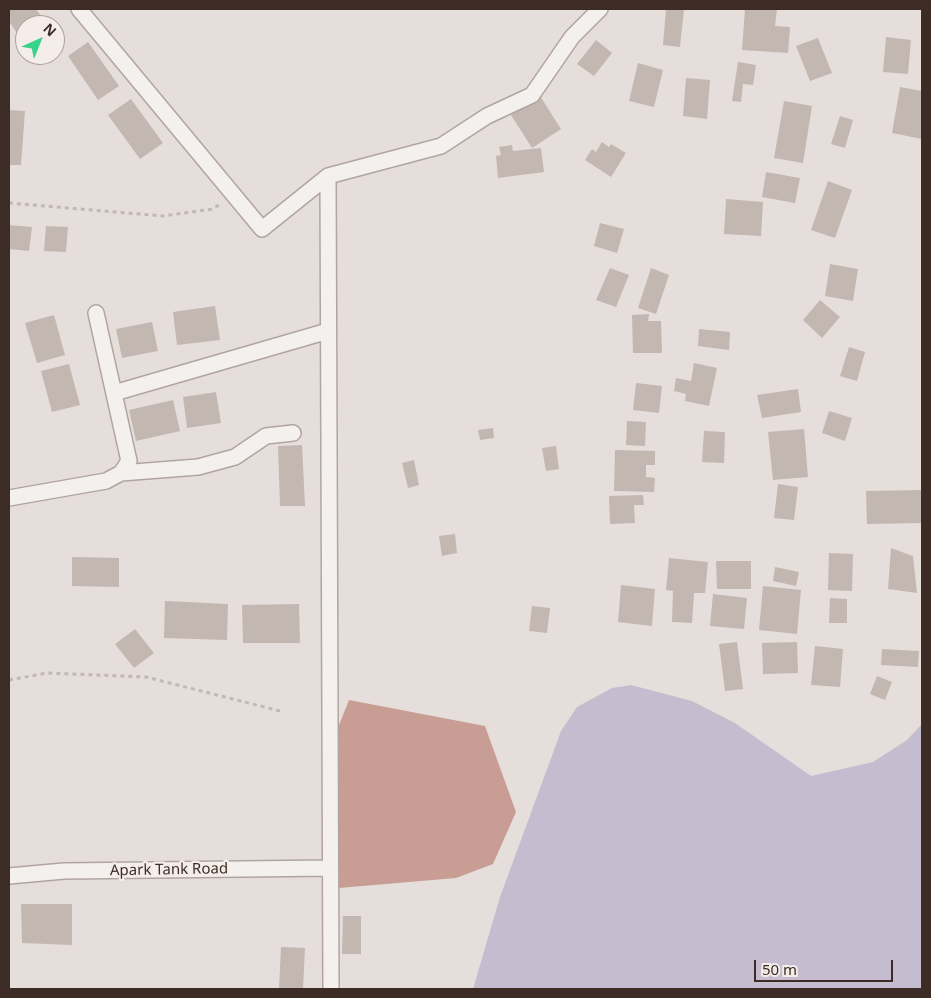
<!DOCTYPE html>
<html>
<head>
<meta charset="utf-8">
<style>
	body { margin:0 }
	#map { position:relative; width:931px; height:998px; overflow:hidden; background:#e6dedb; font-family:"Noto Sans",sans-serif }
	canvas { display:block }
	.frame { position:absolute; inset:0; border:10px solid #3d2c25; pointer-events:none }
	.north { position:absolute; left:15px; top:15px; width:50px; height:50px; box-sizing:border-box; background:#f4edea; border:1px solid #aba09b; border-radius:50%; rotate:44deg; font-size:14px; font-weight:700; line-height:20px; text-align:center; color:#3d2c25 }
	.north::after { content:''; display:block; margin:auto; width:18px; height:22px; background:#39d28a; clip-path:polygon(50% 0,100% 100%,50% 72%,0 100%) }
	.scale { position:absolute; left:754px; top:960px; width:139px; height:22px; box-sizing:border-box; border:2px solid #3d2c25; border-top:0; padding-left:6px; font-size:15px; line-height:18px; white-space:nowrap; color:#3d2c25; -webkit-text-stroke:4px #f4edea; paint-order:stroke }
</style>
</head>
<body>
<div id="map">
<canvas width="931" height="998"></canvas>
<div class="frame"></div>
<div class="north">N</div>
<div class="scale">50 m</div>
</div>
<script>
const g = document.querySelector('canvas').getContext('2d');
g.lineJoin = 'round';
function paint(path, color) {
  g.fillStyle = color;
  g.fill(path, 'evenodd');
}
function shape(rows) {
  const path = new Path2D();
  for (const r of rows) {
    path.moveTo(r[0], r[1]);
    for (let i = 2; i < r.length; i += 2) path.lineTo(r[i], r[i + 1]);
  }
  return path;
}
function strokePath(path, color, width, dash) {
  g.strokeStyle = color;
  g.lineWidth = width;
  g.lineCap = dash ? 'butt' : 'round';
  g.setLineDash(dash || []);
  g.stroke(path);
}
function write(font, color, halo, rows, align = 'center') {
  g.font = font + ' "Noto Sans",sans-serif';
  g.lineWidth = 4.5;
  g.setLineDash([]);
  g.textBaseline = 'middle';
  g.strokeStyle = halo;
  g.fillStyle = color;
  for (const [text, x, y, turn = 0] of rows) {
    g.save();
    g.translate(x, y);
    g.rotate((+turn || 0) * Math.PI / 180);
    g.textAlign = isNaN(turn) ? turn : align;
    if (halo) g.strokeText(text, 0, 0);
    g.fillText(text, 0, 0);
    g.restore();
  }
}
paint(shape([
	[631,685,692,701,735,723,811,776,873,762,907,740,922,724,922,989,473,989,500,897,561,731,577,707,612,688]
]), '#c5bcd0');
paint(shape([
	[349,700,485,726,516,812,493,864,456,878,339,888,337,730]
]), '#c89e94');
paint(shape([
	[9,9,36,9,45,22,40,25,25,25,25,35,20,38,9,21],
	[666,9,684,9,680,47,663,45],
	[745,9,777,9,775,26,790,27,788,53,742,50],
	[886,37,911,40,908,74,883,72],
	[818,38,832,73,810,81,796,46],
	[596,40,612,53,594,76,577,64],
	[88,42,119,86,98,100,68,56],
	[738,62,756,65,753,85,743,84,741,102,732,101],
	[638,63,663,70,654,107,629,101],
	[686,78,710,80,707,119,683,116],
	[900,87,922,91,922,139,892,133],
	[540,96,561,129,532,148,511,115],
	[131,99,163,143,140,159,108,115],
	[784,101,812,106,803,163,774,158],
	[9,110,25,111,21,165,9,165],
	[840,116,853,120,845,148,831,144],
	[602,142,609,147,611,144,626,153,611,177,585,160,592,149,596,152],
	[512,145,513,151,541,148,544,172,498,178,496,156,501,155,499,147],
	[766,172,800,178,795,203,762,197],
	[828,181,852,190,835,238,811,230],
	[726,199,763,202,761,236,724,234],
	[600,223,624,229,617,253,594,246],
	[9,225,32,227,29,251,9,249],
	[46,226,68,227,66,252,44,251],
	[830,264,858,269,853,301,825,296],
	[610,268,629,275,616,307,596,300],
	[651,268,669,275,656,314,638,308],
	[820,300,840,317,822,338,803,320],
	[215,306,220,340,177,345,173,312],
	[649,314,648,321,661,321,662,353,633,353,632,315],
	[54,315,65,355,37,363,25,323],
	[152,322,158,351,122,358,116,329],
	[699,329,730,332,729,350,698,346],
	[849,347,865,352,857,381,840,376],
	[694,363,717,368,709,406,685,401,686,394,674,391,676,378,691,381],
	[69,364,80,405,52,412,41,371],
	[636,383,662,386,659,413,633,410],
	[798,389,801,412,762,418,757,395],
	[216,392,221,423,187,428,183,397],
	[173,400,180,431,136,441,129,410],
	[829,411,852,418,845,441,822,433],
	[627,421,646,422,645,446,626,445],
	[493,428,494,438,480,440,478,430],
	[804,429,808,477,773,480,768,432],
	[704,431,725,432,724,463,702,462],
	[302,445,305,506,280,506,278,446],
	[556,446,559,469,546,471,542,448],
	[615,450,655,451,655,465,646,465,646,477,655,478,654,492,614,491],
	[414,460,419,485,408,488,402,463],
	[778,484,798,487,794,520,774,518],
	[921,490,922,523,867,524,866,491],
	[643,495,644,505,634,505,635,523,610,524,609,496],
	[455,534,457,553,442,556,439,536],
	[891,548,913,556,917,593,888,589],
	[829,553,853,554,852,591,828,590],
	[72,557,119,558,119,587,72,586],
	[669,558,708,562,705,593,694,593,692,623,672,622,673,591,666,590],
	[716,561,751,561,751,589,717,589],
	[775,567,799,572,796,586,773,581],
	[621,585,655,589,652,626,618,622],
	[763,586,801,590,797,634,759,630],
	[713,594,747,598,744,629,710,626],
	[830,598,847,599,847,623,829,623],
	[165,601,228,604,227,640,164,638],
	[299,604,300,643,243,643,242,605],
	[532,606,550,608,547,633,529,631],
	[135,629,154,653,134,668,115,644],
	[737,642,743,689,725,691,719,644],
	[797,642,798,673,763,674,762,643],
	[815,646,843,649,840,687,811,685],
	[882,649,919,651,918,667,881,665],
	[877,676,892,682,885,700,870,694],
	[21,904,72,904,72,945,22,943],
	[343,916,361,916,361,954,342,954],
	[281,947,305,948,303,989,279,989]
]), '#c3b7b2');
const minor = shape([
	[79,9,262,229,328,176,331,989],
	[328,176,441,146,487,116,532,95,572,37,600,9],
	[114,393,328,331],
	[121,473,198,467,235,457,266,436,293,433],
	[9,498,106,481,121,473,129,461,96,313],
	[9,876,64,871,330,868]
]);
strokePath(minor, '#b0a5a1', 18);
strokePath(shape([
	[9,203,163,216,213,209,220,204],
	[9,680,47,673,146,677,284,712]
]), '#c1b9b6', 3, [4, 4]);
strokePath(minor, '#f4f0ee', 15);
write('15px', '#3d2c25', '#f4edea', [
	["Apark Tank Road",169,870,-1]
]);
</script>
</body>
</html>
